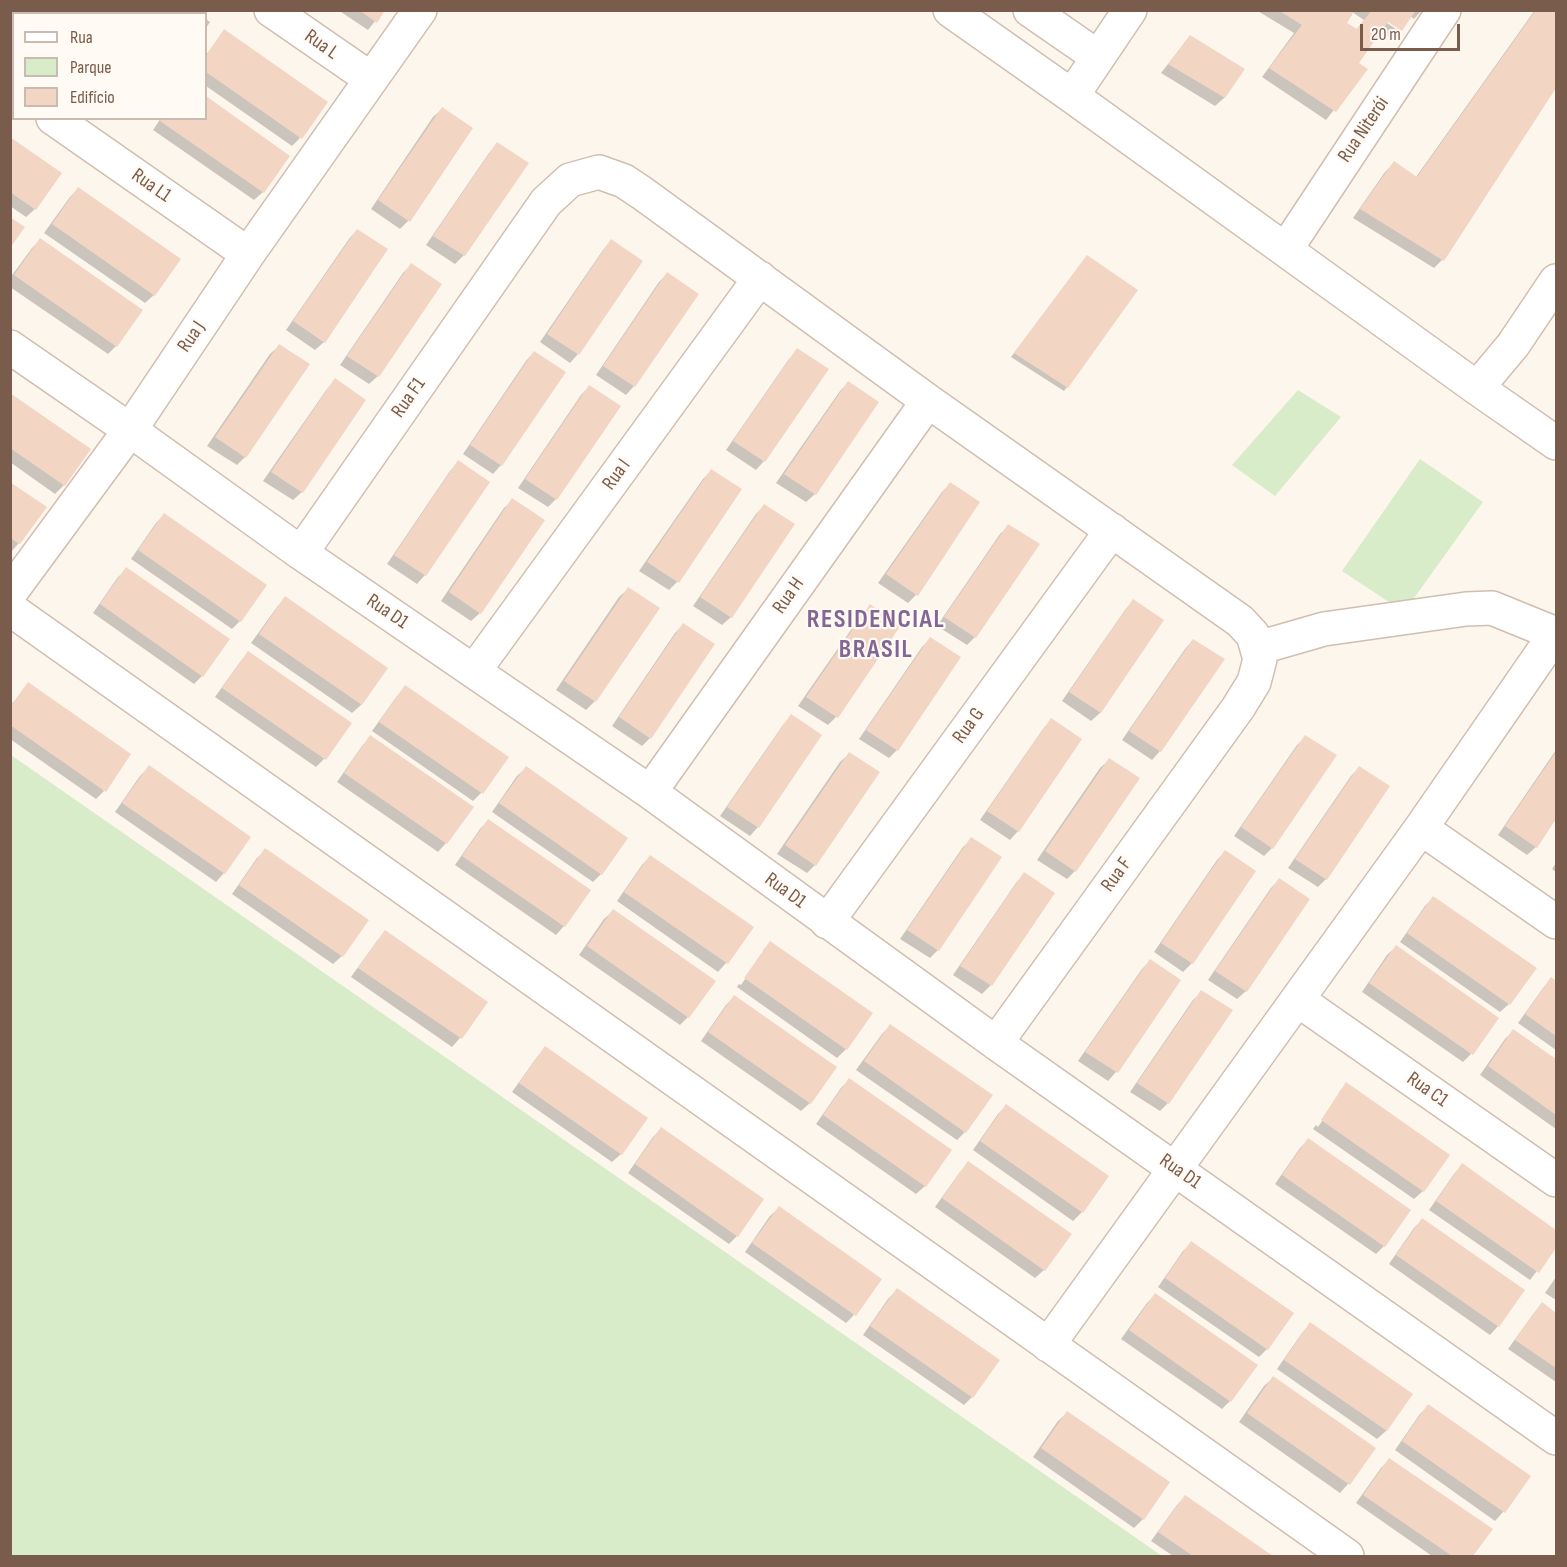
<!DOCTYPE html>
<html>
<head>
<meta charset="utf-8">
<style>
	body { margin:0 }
	#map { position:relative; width:1567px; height:1567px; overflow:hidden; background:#fdf6ec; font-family:"Sofia Sans Condensed",sans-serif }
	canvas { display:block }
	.frame { position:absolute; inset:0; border:12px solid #7a5c4d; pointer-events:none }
	.legend { position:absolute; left:12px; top:12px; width:195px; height:108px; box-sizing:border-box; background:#fffaf3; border:2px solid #cabbb1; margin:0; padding:8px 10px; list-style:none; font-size:18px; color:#7a5c4d }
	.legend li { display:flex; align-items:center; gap:12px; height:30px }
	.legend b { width:30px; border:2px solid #cabbb1 }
	.scale { position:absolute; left:1360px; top:24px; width:100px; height:27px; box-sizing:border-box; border:3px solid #7a5c4d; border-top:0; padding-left:8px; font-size:18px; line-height:21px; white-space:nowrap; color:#7a5c4d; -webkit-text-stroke:4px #fffaf3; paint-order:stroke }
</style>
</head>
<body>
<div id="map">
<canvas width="1567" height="1567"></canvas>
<div class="frame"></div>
<ul class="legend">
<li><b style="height:8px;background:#fff"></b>Rua</li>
<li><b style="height:16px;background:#d8ecc9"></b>Parque</li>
<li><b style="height:16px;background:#f3d5c3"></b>Edifício</li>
</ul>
<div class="scale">20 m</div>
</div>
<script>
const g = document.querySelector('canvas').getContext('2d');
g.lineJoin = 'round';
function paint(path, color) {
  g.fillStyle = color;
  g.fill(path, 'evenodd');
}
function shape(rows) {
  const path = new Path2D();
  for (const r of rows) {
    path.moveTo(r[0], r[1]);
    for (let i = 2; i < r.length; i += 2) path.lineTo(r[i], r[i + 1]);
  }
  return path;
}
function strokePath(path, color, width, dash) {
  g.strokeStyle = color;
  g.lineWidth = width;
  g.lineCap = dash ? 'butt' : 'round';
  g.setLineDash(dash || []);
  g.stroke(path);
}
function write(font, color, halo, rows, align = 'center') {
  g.font = font + ' "Sofia Sans Condensed",sans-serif';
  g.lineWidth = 4.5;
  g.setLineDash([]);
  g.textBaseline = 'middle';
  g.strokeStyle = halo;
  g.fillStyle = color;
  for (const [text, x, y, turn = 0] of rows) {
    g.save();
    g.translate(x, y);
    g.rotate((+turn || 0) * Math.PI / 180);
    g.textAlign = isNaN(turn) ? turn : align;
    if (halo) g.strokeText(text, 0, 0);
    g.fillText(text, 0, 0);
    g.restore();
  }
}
paint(shape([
	[1298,390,1341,417,1275,496,1232,465],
	[1420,459,1483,502,1404,612,1342,571],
	[10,755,11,755,1162,1556,11,1556]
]), '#d8ecc9');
paint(shape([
	[10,10,14,14,14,34,10,32],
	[64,10,78,10,82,14,61,14],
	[96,10,194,10,198,14,101,14],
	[338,10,384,10,368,30],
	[1256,10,1422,10,1414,19,1410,16,1381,19,1399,31,1392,39,1380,30,1357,63,1366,69,1326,120,1262,77,1294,33],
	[1352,12,1364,20,1356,30,1345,23],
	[1535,10,1556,10,1556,85,1442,260,1434,268,1353,218,1385,172,1394,163,1416,177],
	[206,19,210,22,206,28],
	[224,31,300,138,292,146,206,86,206,55],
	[1190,36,1243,69,1224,98,1215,106,1161,73],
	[206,98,288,156,263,192,254,200,153,130,161,118,206,118],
	[442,109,408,221,400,229,371,209,433,117],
	[10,139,35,209,26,217,10,206],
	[497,144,527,164,464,255,455,264,426,245,489,153],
	[78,189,154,295,145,303,44,233,70,197],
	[357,230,324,342,315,350,286,330,349,239],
	[41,239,116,346,108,354,10,287,10,278,32,248],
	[611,241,578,354,570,363,540,342,603,250],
	[1083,261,1067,387,1064,391,1011,357],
	[411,265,378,376,369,384,340,365,403,273],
	[667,274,634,386,626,395,596,375,659,282],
	[279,346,245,457,237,465,207,446,270,354],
	[798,350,764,461,756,470,726,450,789,359],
	[534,352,501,465,493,474,463,454,526,361],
	[335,380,302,492,293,500,263,481,327,389],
	[848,383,815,494,806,502,776,483,840,391],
	[589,387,556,499,548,507,518,488,581,395],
	[10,395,89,449,64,485,55,494,10,462],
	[459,462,425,575,417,584,387,564,450,471],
	[711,471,740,490,677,582,669,590,639,571,703,479],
	[10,484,19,543,11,552],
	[950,484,916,595,908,603,878,583,942,492],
	[513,500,480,613,471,621,441,601,504,508],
	[764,506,731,617,722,625,693,606,756,514],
	[164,515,240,621,232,629,131,559,156,523],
	[1009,526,975,637,967,645,937,626,1000,534],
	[127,569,202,676,194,684,93,613,118,577],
	[628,589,658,609,595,701,586,710,556,690,619,597],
	[285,598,386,669,361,705,352,713,251,643,277,607],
	[1133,601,1162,621,1100,713,1091,721,1062,701,1125,610],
	[870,606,836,717,828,725,798,706,862,614],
	[683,625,650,738,642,746,612,726,675,633],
	[930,639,897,750,889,758,859,739,922,647],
	[1193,640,1160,751,1152,760,1122,740,1185,649],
	[249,653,350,723,324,759,316,767,215,697,240,662],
	[29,684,104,791,96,799,10,739,10,706],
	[406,687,506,757,481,793,473,801,372,731,397,696],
	[792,716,820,735,758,827,750,836,720,816,783,725],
	[1051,720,1080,739,1018,831,1010,840,980,820,1043,729],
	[371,737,472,807,446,843,438,852,337,782,362,746],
	[1306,737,1272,848,1264,856,1234,836,1297,745],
	[1556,750,1556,816,1536,847,1527,855,1498,835],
	[849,754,815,865,807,873,777,854,840,762],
	[1109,760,1075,871,1067,879,1037,860,1100,768],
	[149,767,249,838,224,873,216,882,115,812,140,776],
	[526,768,601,874,593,882,492,812,517,776],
	[1359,768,1326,879,1318,887,1288,868,1351,776],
	[488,821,589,891,564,926,556,935,455,865,480,829],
	[972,839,938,950,930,958,900,939,963,847],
	[266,850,342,956,333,964,232,894,257,858],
	[1225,852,1192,963,1183,972,1154,952,1217,860],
	[650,857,751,928,726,963,718,972,617,901,642,865],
	[1556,863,1556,872,1552,869],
	[1024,874,1053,894,990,986,982,994,953,975,1016,883],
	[1279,880,1246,991,1237,999,1208,980,1271,888],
	[1433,898,1509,1004,1500,1012,1400,942,1425,906],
	[613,911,688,1017,680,1025,579,955,604,919],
	[385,932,486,1002,460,1038,452,1047,351,977,377,941],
	[770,943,871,1013,846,1049,837,1058,737,987,739,984,741,985,765,950,763,950],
	[1396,947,1471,1054,1463,1062,1362,992,1387,955],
	[1150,961,1179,980,1116,1072,1108,1081,1078,1061,1142,969],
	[1551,979,1556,983,1556,1050,1518,1023,1543,988],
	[1202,992,1168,1103,1160,1111,1130,1092,1193,1000],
	[734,997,835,1067,810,1103,801,1111,701,1041,726,1005],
	[890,1026,965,1132,957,1140,856,1070,882,1034],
	[1513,1031,1556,1061,1556,1129,1480,1075,1505,1039],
	[545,1048,621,1154,612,1162,512,1092,537,1057],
	[849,1080,925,1186,916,1194,816,1124,841,1088],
	[1347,1084,1423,1191,1414,1199,1313,1129,1316,1125,1318,1127,1342,1092,1339,1092],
	[1006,1106,1107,1176,1082,1212,1073,1221,973,1150,998,1114],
	[661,1129,737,1236,729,1244,628,1173,653,1137],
	[1308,1140,1384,1246,1376,1254,1275,1184,1300,1148],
	[968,1163,1044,1270,1035,1278,935,1207,960,1172],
	[1462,1165,1556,1232,1556,1246,1530,1280,1429,1210,1454,1174],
	[779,1208,854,1315,846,1323,745,1252,770,1216],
	[1422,1220,1523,1290,1498,1326,1490,1335,1389,1264,1414,1228],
	[1192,1243,1267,1349,1259,1357,1158,1287,1183,1251],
	[1556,1277,1556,1300,1545,1293],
	[897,1290,972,1397,964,1405,863,1335,888,1299],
	[1155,1295,1230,1401,1222,1409,1121,1339,1147,1303],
	[1542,1304,1556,1314,1556,1382,1508,1349,1534,1313],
	[1311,1324,1411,1395,1386,1431,1377,1439,1277,1369,1302,1333],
	[1273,1378,1374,1448,1348,1484,1340,1493,1239,1422,1264,1386],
	[1428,1406,1529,1476,1503,1512,1495,1521,1395,1450,1420,1414],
	[1067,1413,1168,1483,1143,1519,1134,1528,1033,1457,1058,1421],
	[1390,1459,1490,1530,1472,1556,1432,1556,1356,1503,1381,1468],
	[1185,1497,1270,1556,1173,1556,1151,1541,1177,1505]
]), '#0003');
paint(shape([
	[10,10,44,10,42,14,14,14,14,20,10,18],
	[116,10,196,10,201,14,121,14],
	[359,10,385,10,377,23],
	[1278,10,1355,10,1347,23,1357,29,1372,10,1416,10,1402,31,1388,22,1359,63,1368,69,1336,112,1269,68,1302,25],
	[1536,10,1556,10,1556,88,1444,261,1360,209,1394,161,1417,177],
	[224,29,328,102,302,139,206,72,206,56],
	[1190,35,1245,69,1225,98,1168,64],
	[206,96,290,156,264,193,160,121,162,118,206,118],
	[442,107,473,128,410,222,378,200],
	[10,137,62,173,36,210,10,192],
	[497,142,529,163,465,256,433,236],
	[78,187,181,259,155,296,52,224],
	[10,217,25,227,10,248],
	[357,229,388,249,325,343,293,321],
	[40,238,143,310,117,347,14,275],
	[611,239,643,261,579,355,547,334],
	[1087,255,1138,290,1068,388,1014,353],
	[411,263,442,284,379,377,347,356],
	[667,272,699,294,635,387,603,366],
	[279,344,310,364,246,458,215,437],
	[797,348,829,369,765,462,733,441],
	[534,351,566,372,502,466,470,445],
	[335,378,366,400,303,493,271,472],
	[848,381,879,402,816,495,784,474],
	[589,385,621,406,557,500,525,479],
	[10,393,91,449,65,486,10,448],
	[458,460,490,482,426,576,394,555],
	[711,469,742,489,679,583,647,562],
	[10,482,47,507,20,544,10,538],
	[950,482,980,502,918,596,886,574],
	[512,498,545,520,481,614,449,592],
	[764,504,795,524,732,618,700,597],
	[164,513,267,585,241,622,138,550],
	[1008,524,1040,544,976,638,944,617],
	[126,567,230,639,203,677,100,604],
	[628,587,660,608,596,702,564,681],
	[285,596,388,668,362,705,259,634],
	[1133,599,1164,620,1101,713,1069,692],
	[870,604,901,625,838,718,806,697],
	[683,623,715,644,651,739,619,717],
	[930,637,961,657,898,751,866,730],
	[1193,639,1225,659,1161,752,1129,731],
	[248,651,352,723,326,760,222,688],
	[28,682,131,754,106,792,10,725,10,707],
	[405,685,509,757,483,794,379,722],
	[791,714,822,735,759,828,727,807],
	[1051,718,1082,739,1019,832,987,811],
	[370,735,474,807,447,844,344,773],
	[1305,735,1337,755,1273,849,1241,827],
	[849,752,880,772,816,866,785,845],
	[1556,752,1556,819,1537,848,1505,826],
	[1109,758,1140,778,1076,872,1045,851],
	[149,765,251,837,225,874,122,803],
	[526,766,628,838,602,875,499,803],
	[1359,766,1390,786,1327,880,1295,859],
	[488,819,591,890,565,927,462,856],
	[971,837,1002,857,939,951,907,930],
	[265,848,369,920,343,957,239,885],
	[1225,850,1256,871,1193,964,1161,943],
	[650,855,754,927,728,964,624,892],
	[1024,872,1055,893,992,986,960,966],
	[1279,878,1310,899,1247,992,1215,971],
	[1433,896,1537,968,1510,1005,1407,933],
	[613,909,716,981,689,1018,587,946],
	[385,930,488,1002,462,1039,358,968],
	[770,941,873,1013,847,1050,744,978],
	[1396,945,1499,1018,1473,1055,1369,983],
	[1150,959,1181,980,1118,1073,1085,1052],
	[1551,977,1556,981,1556,1036,1525,1014],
	[1201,990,1233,1010,1169,1104,1137,1083],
	[734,995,837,1067,811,1104,708,1032],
	[890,1024,993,1095,966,1133,864,1061],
	[1513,1029,1556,1059,1556,1115,1488,1066],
	[545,1046,648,1118,622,1155,519,1083],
	[849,1078,952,1150,926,1187,823,1115],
	[1346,1082,1450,1155,1424,1192,1321,1120],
	[1006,1104,1109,1176,1083,1213,980,1141],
	[661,1127,764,1199,738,1237,635,1164],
	[1308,1138,1411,1210,1385,1247,1282,1175],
	[968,1161,1072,1234,1045,1271,942,1198],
	[1462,1163,1556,1230,1556,1248,1539,1273,1436,1201],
	[779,1206,882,1279,856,1316,752,1243],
	[1422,1218,1525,1290,1499,1327,1396,1255],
	[1191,1241,1294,1313,1268,1350,1165,1278],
	[897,1288,1000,1360,973,1398,870,1326],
	[1155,1293,1258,1365,1231,1402,1129,1330],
	[1542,1302,1556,1313,1556,1368,1515,1340],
	[1310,1322,1413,1394,1387,1431,1284,1360],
	[1273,1376,1376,1448,1350,1485,1247,1413],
	[1428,1404,1531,1476,1505,1513,1402,1441],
	[1067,1411,1170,1482,1144,1520,1041,1448],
	[1389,1458,1493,1529,1473,1556,1452,1556,1363,1495],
	[1185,1495,1273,1556,1193,1556,1158,1532]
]), '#f3d5c3');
const minor = shape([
	[271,10,371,79],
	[950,10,1072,96,1477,388,1556,443],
	[1030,10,1098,57],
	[10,89,14,91],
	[1072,96,1130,10],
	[53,118,248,254],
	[1286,249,1444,10],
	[10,347,130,430,301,553,650,792,996,1043,1556,1438],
	[1477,388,1513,345,1556,281],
	[301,553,546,202,570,180,599,172,624,181,642,193,928,401,1240,621,1253,635,1260,659,1254,682,1238,708,996,1043],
	[10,593,130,430,248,254,420,10],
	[10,609,1347,1556],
	[1258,648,1324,629,1466,609,1492,608,1556,634],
	[474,671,760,278],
	[650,792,928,401],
	[1421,828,1556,922],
	[827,922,1112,530],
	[1298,1000,1556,1180],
	[1048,1345,1421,828,1556,633]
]);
strokePath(minor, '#d1beb0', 36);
strokePath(minor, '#fff', 33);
write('20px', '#7a5c4d', '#fffaf3', [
	["Rua L",321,45,35],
	["Rua Niterói",1364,130,-56],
	["Rua L1",151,186,35],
	["Rua J",192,337,-56],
	["Rua F1",409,398,-55],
	["Rua I",617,475,-54],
	["Rua H",789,596,-55],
	["Rua D1",387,612,34],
	["Rua G",969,726,-54],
	["Rua F",1117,875,-54],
	["Rua D1",785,891,36],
	["Rua C1",1427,1090,35],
	["Rua D1",1180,1172,35]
]);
g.letterSpacing = '1.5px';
write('bold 26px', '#846695', '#fffaf3', [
	["RESIDENCIAL",876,620],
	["BRASIL",876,650]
]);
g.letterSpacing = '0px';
</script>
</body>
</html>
